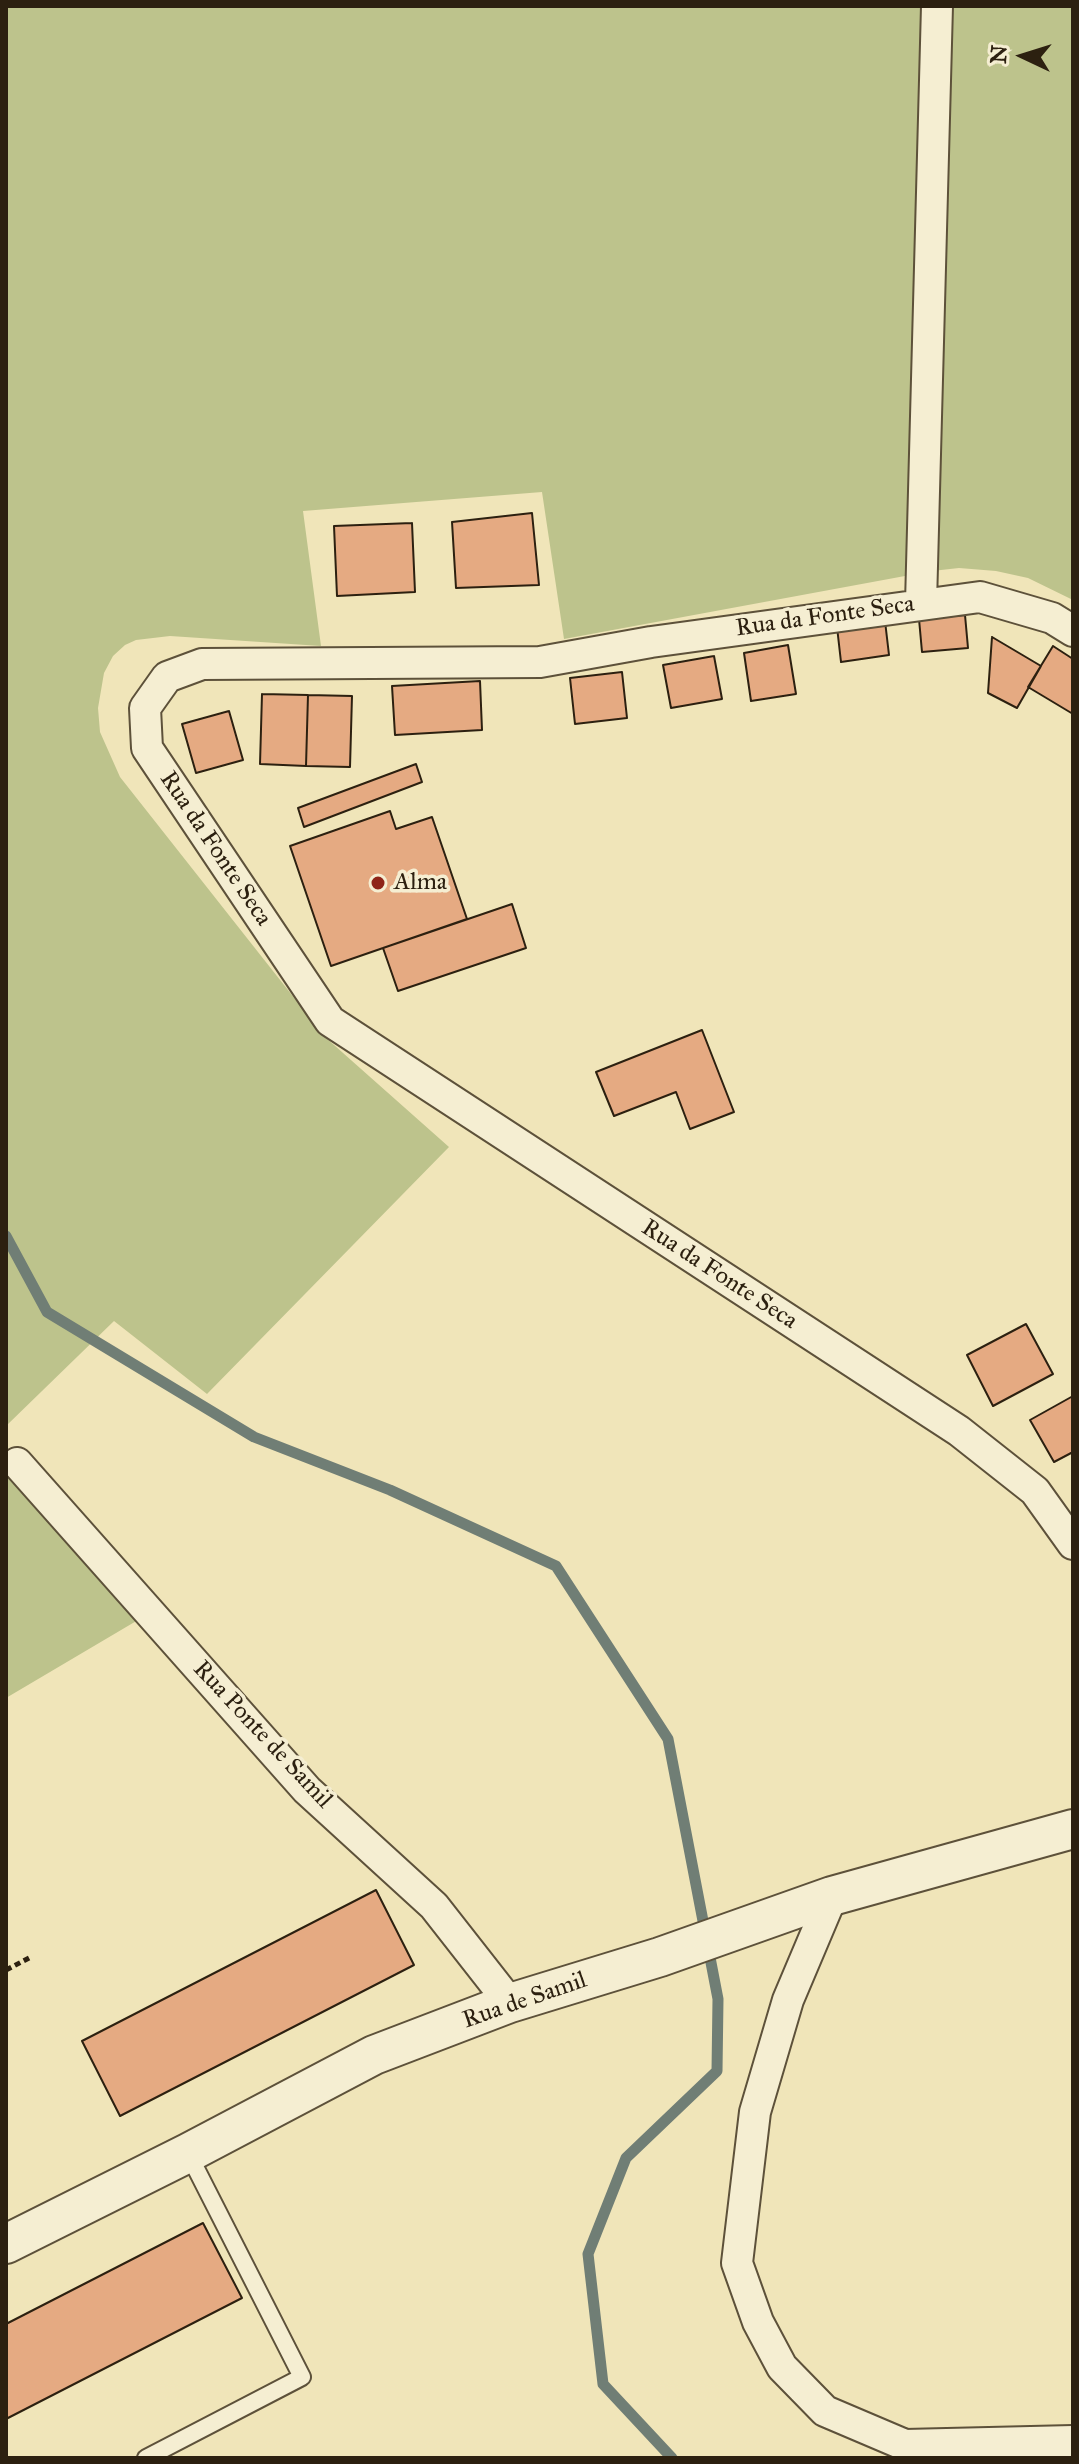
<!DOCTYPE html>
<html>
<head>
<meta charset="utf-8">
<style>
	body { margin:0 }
	#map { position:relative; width:1079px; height:2464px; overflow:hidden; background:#f0e5b9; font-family:"IM FELL Great Primer",serif }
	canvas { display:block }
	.frame { position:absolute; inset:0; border:8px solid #2c2010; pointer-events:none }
	.north { position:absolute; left:983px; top:16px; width:80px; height:80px; -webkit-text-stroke:6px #f5eed2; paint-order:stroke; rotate:274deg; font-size:22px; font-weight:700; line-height:32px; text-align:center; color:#2c2010 }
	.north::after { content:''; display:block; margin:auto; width:28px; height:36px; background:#2c2010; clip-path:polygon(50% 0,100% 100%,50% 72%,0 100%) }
</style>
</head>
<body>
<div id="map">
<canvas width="1079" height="2464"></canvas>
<div class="frame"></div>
<div class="north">N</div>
</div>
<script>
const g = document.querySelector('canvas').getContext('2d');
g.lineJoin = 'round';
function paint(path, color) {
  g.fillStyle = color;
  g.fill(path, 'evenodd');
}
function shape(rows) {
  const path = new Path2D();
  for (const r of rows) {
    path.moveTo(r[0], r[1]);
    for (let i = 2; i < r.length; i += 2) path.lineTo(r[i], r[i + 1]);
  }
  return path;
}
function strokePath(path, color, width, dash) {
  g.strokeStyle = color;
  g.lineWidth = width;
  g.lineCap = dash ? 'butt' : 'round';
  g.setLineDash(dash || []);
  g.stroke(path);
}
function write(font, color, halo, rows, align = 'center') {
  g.font = font + ' "IM FELL Great Primer",serif';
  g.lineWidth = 7;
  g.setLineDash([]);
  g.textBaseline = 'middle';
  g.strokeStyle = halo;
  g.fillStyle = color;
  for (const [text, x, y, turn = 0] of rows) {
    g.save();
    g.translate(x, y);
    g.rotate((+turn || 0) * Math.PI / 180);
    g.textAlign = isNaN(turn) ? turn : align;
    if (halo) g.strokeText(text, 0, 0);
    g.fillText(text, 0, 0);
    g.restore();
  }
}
paint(shape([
	[6,6,1073,6,1073,600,1028,578,996,571,959,568,932,571,564,639,542,492,303,511,321,646,170,636,136,640,125,645,113,656,104,673,98,708,100,732,120,777,325,1037,449,1147,207,1394,114,1321,6,1426],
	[6,1464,138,1620,6,1698]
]), '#bdc38c');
strokePath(shape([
	[6,1236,47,1312,254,1437,390,1490,556,1566,668,1739,718,1999,717,2071,626,2158,588,2254,603,2384,672,2458]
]), '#707e75', 11);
const building = shape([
	[532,513,539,585,456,588,452,522,532,513],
	[412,523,415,592,337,596,334,526,412,523],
	[965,615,968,648,922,652,919,619,965,615],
	[885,621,889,655,841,662,837,627,885,621],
	[992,637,1041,666,1017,708,988,693,992,637],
	[788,645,796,694,751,701,744,653,788,645],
	[1053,646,1073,659,1073,714,1028,687,1053,646],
	[714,656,722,699,671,708,663,665,714,656],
	[622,672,627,718,575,724,570,678,622,672],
	[480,681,482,730,395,735,392,686,480,681],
	[262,694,308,695,306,766,260,764,262,694],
	[308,695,352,696,350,767,306,766,308,695],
	[229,711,243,760,196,773,182,724,229,711],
	[416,764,422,782,304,827,298,808,416,764],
	[390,811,396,829,432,817,467,919,331,966,290,846,390,811],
	[512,904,526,948,398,991,383,948,512,904],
	[702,1030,734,1112,690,1129,676,1092,614,1116,596,1072,702,1030],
	[1026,1324,1053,1374,993,1406,967,1355,1026,1324],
	[1073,1396,1073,1452,1054,1462,1030,1420,1073,1396],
	[376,1890,414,1965,120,2116,82,2041,376,1890],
	[203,2223,242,2298,6,2419,6,2324,203,2223]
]);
paint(building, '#e5aa82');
strokePath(building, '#2c2010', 2);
const service = shape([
	[146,2458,302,2377,188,2153]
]);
const minor = shape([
	[921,603,937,6],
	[1073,631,1052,618,980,597,651,642,540,662,202,664,167,677,145,708,147,748,330,1021,959,1431,1035,1491,1073,1544],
	[17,1463,307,1790,434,1906,510,2003],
	[832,1896,788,2000,755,2112,737,2263,758,2322,782,2367,825,2411,905,2445,1073,2441]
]);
const tertiary = shape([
	[6,2244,188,2153,374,2055,510,2003,660,1957,832,1896,1073,1829]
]);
strokePath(service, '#5d513a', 20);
strokePath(minor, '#5d513a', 34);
strokePath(tertiary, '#5d513a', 42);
strokePath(shape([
	[6,1970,31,1957]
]), '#2c2010', 5, [6, 4]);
strokePath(service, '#f5eed2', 16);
strokePath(minor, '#f5eed2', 30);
strokePath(tertiary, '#f5eed2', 38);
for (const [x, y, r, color] of [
	[378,883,8,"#8f2418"]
]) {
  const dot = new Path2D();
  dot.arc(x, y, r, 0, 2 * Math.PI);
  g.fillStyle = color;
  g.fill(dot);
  strokePath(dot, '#f5eed2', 3);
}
write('24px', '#2c2010', '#f5eed2', [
	["Rua da Fonte Seca",825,617,-8],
	["Rua da Fonte Seca",215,849,56],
	["Rua da Fonte Seca",719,1275,33],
	["Rua Ponte de Samil",262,1735,47],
	["Rua de Samil",525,2001,-19]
]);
write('24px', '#2c2010', '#f5eed2', [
	["Alma",394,883]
], 'left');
</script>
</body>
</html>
